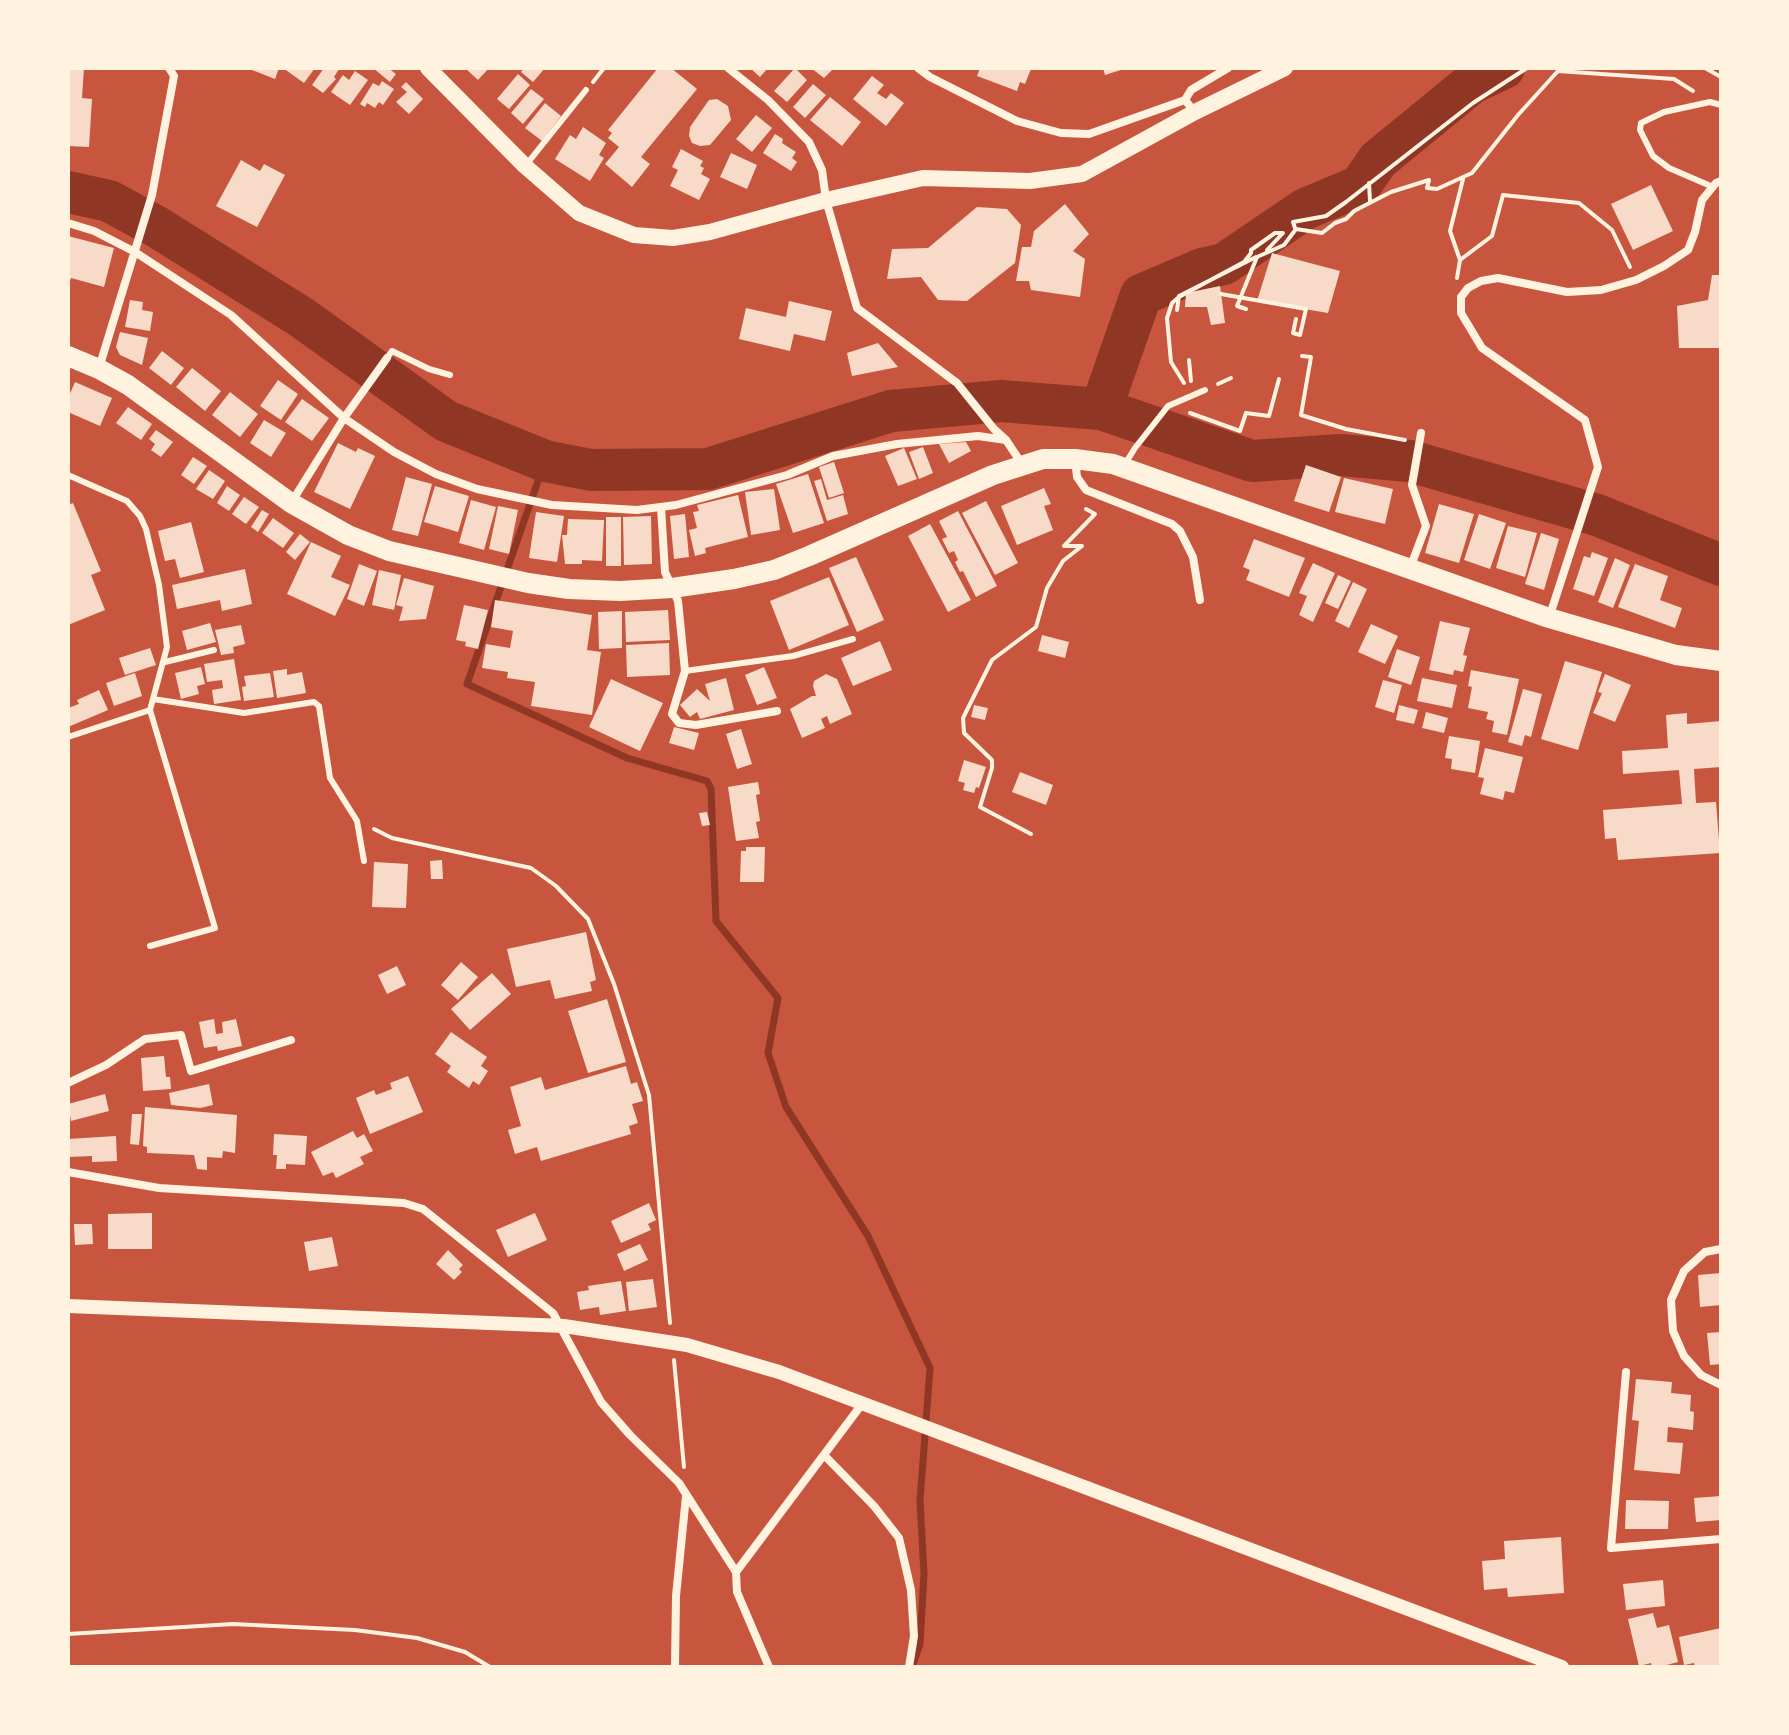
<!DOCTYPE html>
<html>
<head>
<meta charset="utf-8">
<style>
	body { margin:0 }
	#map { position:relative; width:1789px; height:1735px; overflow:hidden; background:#c8553d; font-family:Commissioner,sans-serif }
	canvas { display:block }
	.frame { position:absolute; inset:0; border:70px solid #fff3e0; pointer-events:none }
</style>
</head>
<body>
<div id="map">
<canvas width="1789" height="1735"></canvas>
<div class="frame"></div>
</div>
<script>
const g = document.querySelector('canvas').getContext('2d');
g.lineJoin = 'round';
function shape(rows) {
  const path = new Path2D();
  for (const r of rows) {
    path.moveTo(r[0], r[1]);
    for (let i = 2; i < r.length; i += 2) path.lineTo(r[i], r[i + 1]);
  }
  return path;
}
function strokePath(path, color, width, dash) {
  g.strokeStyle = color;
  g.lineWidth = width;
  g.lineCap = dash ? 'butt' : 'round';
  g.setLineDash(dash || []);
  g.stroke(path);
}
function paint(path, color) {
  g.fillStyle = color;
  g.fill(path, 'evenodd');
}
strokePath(shape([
	[545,461,467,684,627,758,707,781,711,789,716,921,778,998,768,1053,786,1107,868,1236,930,1368,920,1501,924,1574,920,1644,912,1667]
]), '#8f3625', 7);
strokePath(shape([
	[68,192,109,201,157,227,301,317,446,421,545,461,591,470,708,469,891,411,1001,401,1101,409,1141,295,1202,269,1224,264,1305,209,1360,186,1378,160,1472,83,1504,68],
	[1101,409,1252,461,1341,455,1410,461,1597,515,1721,565]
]), '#8f3625', 42);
paint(shape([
	[68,68,84,68,82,98,92,99,89,147,68,146],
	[247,68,279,68,275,79],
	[283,68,315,68,304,83],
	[324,68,339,69,334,77,336,79,323,93,312,85],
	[373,68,388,68,396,74,390,82],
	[465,68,489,68,478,80],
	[524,68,545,68,533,82,521,72],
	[658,68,671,68,697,89,641,157,650,164,632,187,605,164,619,147,608,138,612,133,608,130],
	[750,68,768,68,760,77],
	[795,68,807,80,787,102,774,91],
	[811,68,834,68,824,78],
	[980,68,1027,68,1031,69,1025,84,1020,82,1017,91,977,76],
	[1103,68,1124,68,1124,69,1105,75],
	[355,71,368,80,350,105,331,92,343,75,349,80],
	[518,74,530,85,509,109,497,99],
	[872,76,884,85,877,93,886,99,891,93,904,103,886,126,853,99],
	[382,81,394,89,383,105,379,102,375,108,367,103,365,107,360,104,373,83,379,86],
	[406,82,423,99,409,114,396,102,407,92,401,87],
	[813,84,826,95,805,118,793,107],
	[531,89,544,99,523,124,511,113],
	[830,97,861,122,842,146,810,120],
	[717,99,728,106,731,120,710,145,700,146,692,143,689,136,690,127,709,100],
	[545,103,561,116,542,141,525,128],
	[756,115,772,128,752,152,736,139],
	[583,127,606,143,599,155,604,158,590,181,555,159,570,135,576,139],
	[775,134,783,139,782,143,796,152,792,158,797,162,791,171,763,153],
	[681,149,703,161,700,166,704,168,701,174,710,179,699,200,670,186,678,170,672,167],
	[731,153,757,165,747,189,720,177],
	[241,160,260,171,264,164,285,175,257,227,216,206],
	[1651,185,1673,231,1633,250,1611,204],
	[1065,204,1089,234,1073,251,1085,259,1080,297,1031,290,1029,281,1016,281,1022,247,1031,247,1034,231],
	[977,207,1007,209,1021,225,1015,263,967,301,938,300,921,277,887,279,892,249,928,248],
	[68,236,114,248,104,287,71,278,68,287],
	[1272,253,1340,271,1328,313,1257,301],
	[1712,275,1721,275,1721,348,1679,348,1677,306,1708,300],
	[1220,286,1225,323,1211,325,1207,307,1185,307,1186,293],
	[130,300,143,302,142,310,153,312,150,331,125,327],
	[789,301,832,311,825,341,794,334,790,351,739,339,746,308,786,317],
	[120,332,148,338,142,365,120,355,116,347],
	[878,343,898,367,852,376,847,353],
	[162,351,184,368,171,385,149,368],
	[192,368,221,391,205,411,176,387],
	[278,380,298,394,281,420,260,406],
	[75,382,112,398,100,426,68,412,68,398],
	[230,392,258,414,240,437,212,415],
	[302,399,329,418,312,441,285,422],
	[128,407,152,424,141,440,116,423],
	[264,420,286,433,271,457,250,443],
	[156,430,173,442,161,457,151,450,155,444,149,439],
	[966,442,971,451,949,463,939,444],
	[338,443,356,452,358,448,375,456,350,509,314,492],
	[923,447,933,473,919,479,909,452],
	[904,448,917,479,898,486,885,456],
	[193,457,207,466,194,484,181,475],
	[834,462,844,493,829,498,819,467],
	[1306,465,1341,477,1329,512,1294,501],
	[209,470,225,481,213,499,196,489],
	[808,474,824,523,793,533,776,484],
	[406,477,432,484,418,536,392,530],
	[1344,478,1393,489,1385,524,1335,512],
	[821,479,827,500,843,495,848,514,827,521,814,481],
	[227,486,240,495,229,511,217,503],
	[435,486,469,496,458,532,424,522],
	[1044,488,1051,504,1044,506,1053,530,1017,545,1001,506],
	[774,489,780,530,751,535,745,492],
	[738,495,748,537,705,548,706,553,695,556,689,530,697,528,693,512,699,511,697,505],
	[244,497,259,507,246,524,232,514],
	[471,500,496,507,484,550,459,543],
	[986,501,1018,563,995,575,962,513],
	[73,503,101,571,91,575,105,610,68,625,68,505],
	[1439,504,1474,514,1459,563,1425,553],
	[498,506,518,510,509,554,489,549],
	[262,510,269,514,258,532,251,527],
	[958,511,997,586,976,597,963,571,960,572,955,562,958,560,954,551,949,553,942,539,947,537,939,521],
	[536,512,564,516,557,562,529,558],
	[685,514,689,557,674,559,670,516],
	[1479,514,1506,523,1490,569,1464,560],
	[651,516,652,564,624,565,623,517],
	[606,517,621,517,621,566,606,566],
	[273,518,294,533,283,548,262,533],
	[568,519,604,520,602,561,582,560,582,564,565,564,562,535,567,535],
	[191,522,204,572,180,578,175,559,165,561,158,531],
	[930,524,971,600,948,612,908,536],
	[1508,526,1537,533,1525,577,1496,568],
	[1541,533,1559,539,1544,590,1525,584],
	[300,534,310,542,295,560,286,552],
	[1254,539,1305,558,1289,597,1246,580,1250,570,1243,567],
	[311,542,341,556,331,577,350,585,335,616,287,594],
	[1592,552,1608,558,1594,596,1573,589,1584,556,1590,558],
	[856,557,884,620,857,632,829,568],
	[1615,558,1630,565,1613,608,1598,602],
	[1313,563,1335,573,1313,622,1299,615,1307,596,1299,593],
	[359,564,377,571,364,606,347,599],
	[1635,564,1668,576,1660,600,1682,608,1675,628,1618,607],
	[245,569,252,604,222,611,220,600,177,609,172,585],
	[379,570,401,575,394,610,372,605],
	[1338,575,1351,581,1338,609,1325,603],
	[829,577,849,625,789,650,770,601],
	[404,578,434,586,426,619,399,621,403,607,396,605],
	[1353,582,1367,589,1349,628,1335,621],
	[495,600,592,615,587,650,601,652,592,715,531,706,535,682,507,678,508,672,482,668,486,644,510,648,513,631,491,627],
	[464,605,488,610,478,649,465,646,466,642,456,640],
	[668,610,670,640,626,642,625,612],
	[622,611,622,648,599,649,598,612],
	[1440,621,1470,628,1463,655,1467,656,1463,672,1454,670,1453,675,1429,670],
	[210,623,216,642,187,650,182,631],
	[1371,624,1398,636,1385,664,1358,652],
	[241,625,245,644,233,647,234,653,221,655,215,630],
	[1042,635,1069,642,1065,658,1038,651],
	[880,641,892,670,853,686,841,658],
	[669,643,670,675,627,677,626,645],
	[150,648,156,665,125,675,119,658],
	[1397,649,1420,657,1411,685,1388,677],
	[234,659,241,700,214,704,212,690,223,688,222,680,207,682,204,664],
	[1565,661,1602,672,1578,750,1541,739],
	[201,667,205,684,197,686,199,694,181,699,175,673],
	[764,667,777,698,757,705,745,675],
	[287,669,287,675,302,672,306,693,277,698,273,671],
	[1471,670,1519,679,1507,735,1492,732,1494,721,1486,719,1488,712,1468,708,1472,687,1468,686],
	[135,673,142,696,114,706,106,683],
	[270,673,274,697,244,701,242,687,246,686,244,676],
	[826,674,837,679,852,714,830,724,827,716,821,719,825,728,802,738,790,709,812,696,816,696,813,686,814,681],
	[1605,674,1631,685,1615,722,1593,713,1602,693,1598,692],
	[726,678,734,710,700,719,697,712,690,717,680,705,697,689,710,701,705,684],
	[1422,678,1457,685,1452,708,1417,701],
	[611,679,663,703,640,751,589,727],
	[1383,680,1402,685,1394,713,1375,707],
	[1523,689,1542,694,1531,737,1525,735,1522,746,1508,742],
	[99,690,108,710,68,727,68,708,79,704,77,700],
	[974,705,988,708,985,720,971,717],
	[1399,705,1418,710,1414,724,1396,720],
	[1426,712,1448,718,1444,733,1422,728],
	[1687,713,1687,724,1721,721,1721,767,1694,769,1696,803,1716,802,1720,853,1618,860,1616,838,1605,839,1603,810,1682,804,1679,770,1623,774,1622,751,1668,748,1666,715],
	[674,727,699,733,694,750,669,743],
	[741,729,752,764,737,769,726,734],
	[1449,736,1480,741,1475,773,1451,769,1452,759,1445,758],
	[1485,748,1523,757,1514,793,1505,791,1503,800,1480,794,1484,778,1478,777],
	[964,760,986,767,979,788,976,787,974,793,963,790,965,783,958,781],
	[1020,772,1053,785,1046,805,1012,792],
	[758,782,760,794,756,795,760,821,756,822,759,838,736,841,728,787],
	[707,812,710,825,702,826,699,813],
	[746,847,765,847,764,882,740,882,741,851,746,851],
	[442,860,443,879,431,879,430,861],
	[374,862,408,864,406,908,372,907],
	[586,932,596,980,590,982,592,991,555,999,550,980,516,987,507,949],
	[461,962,478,977,458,1000,441,985],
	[397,966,406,985,387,994,378,975],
	[492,973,511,994,470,1030,451,1009],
	[607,999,626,1062,588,1073,568,1011],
	[214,1019,216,1034,223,1033,222,1022,236,1019,242,1046,218,1051,217,1046,204,1048,199,1022],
	[451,1032,487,1057,481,1066,488,1071,479,1085,473,1081,469,1088,447,1072,451,1066,435,1054],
	[164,1056,166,1077,170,1077,171,1089,143,1091,141,1058],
	[626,1066,631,1084,637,1082,643,1101,632,1104,638,1123,629,1126,631,1134,541,1161,537,1147,515,1154,508,1130,521,1126,510,1087,541,1077,545,1090],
	[408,1076,423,1112,370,1134,356,1098,374,1090,376,1095,392,1089,390,1083],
	[209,1084,213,1105,200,1108,171,1105,169,1093],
	[105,1094,109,1111,71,1121,68,1104],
	[145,1107,237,1115,235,1153,223,1151,222,1158,207,1157,207,1170,197,1169,194,1155,147,1153,147,1147,143,1146],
	[132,1114,142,1114,139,1145,130,1144],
	[353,1131,357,1138,364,1134,373,1151,360,1157,364,1164,336,1178,333,1172,323,1176,311,1152],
	[274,1134,307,1136,305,1165,286,1164,286,1169,276,1169,277,1155,273,1155],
	[116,1136,117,1161,92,1162,92,1156,68,1157,68,1139],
	[649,1203,656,1220,648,1224,651,1230,621,1243,611,1221],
	[152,1213,152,1249,108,1249,108,1214],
	[535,1213,547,1240,508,1257,496,1230],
	[74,1224,92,1224,93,1244,75,1245],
	[332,1237,338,1266,309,1271,304,1242],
	[640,1244,648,1260,624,1271,617,1254],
	[448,1250,463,1265,459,1269,462,1272,454,1280,436,1264],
	[1721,1273,1721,1305,1700,1307,1698,1275],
	[653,1279,657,1307,629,1311,626,1282],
	[621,1281,626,1311,600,1315,599,1307,580,1310,577,1292,589,1290,588,1286],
	[1721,1332,1721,1364,1710,1365,1707,1333],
	[1636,1379,1672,1382,1671,1393,1691,1395,1690,1411,1694,1412,1693,1430,1668,1427,1667,1442,1683,1443,1680,1474,1634,1470,1639,1421,1632,1420],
	[1721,1496,1721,1520,1696,1522,1694,1498],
	[1626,1500,1669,1501,1668,1529,1625,1529],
	[1561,1537,1564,1593,1508,1597,1507,1588,1484,1590,1482,1561,1505,1559,1504,1541],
	[1663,1580,1665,1606,1626,1610,1623,1584],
	[1653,1613,1657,1628,1669,1625,1678,1662,1659,1667,1652,1667,1651,1663,1639,1666,1628,1619],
	[1721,1628,1721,1665,1695,1667,1694,1663,1684,1665,1679,1637]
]), '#f7dbc8');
strokePath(shape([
	[1705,68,1721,77],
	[593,82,604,68],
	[1463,179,1450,231,1460,260,1492,236,1503,195,1579,203,1612,230,1630,267],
	[1369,183,1370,201],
	[1295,228,1293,222,1326,216,1346,202,1473,103,1527,68],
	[1457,278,1460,260],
	[1221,294,1306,309,1300,335,1293,333,1296,319],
	[1246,309,1237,306,1257,257,1284,245,1296,229,1322,233,1335,223,1346,219,1354,211,1391,192,1429,180,1427,188,1437,189,1472,173,1518,115,1558,71,1674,79,1693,91],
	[1177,310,1179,296,1256,257],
	[1302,356,1311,357,1301,415,1346,429,1405,440],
	[1189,360,1191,381],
	[1184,383,1171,362,1167,318,1172,303,1179,297,1244,262,1251,253,1251,250,1275,233,1283,233,1267,250],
	[1218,384,1231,378],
	[1190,413,1240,431,1246,413,1269,416,1279,379],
	[374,829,392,838,531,868,556,886,588,919,614,984,649,1095,670,1323],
	[1031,834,980,807,992,768,992,760,964,733,963,718,992,660,1036,627,1047,588,1063,561,1082,546,1064,546,1095,514,1086,509],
	[674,1360,684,1467],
	[68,1634,233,1624,355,1630,417,1638,465,1652,490,1667]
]), '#fff3e0', 4);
strokePath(shape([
	[526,165,586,90],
	[1713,187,1669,168,1653,156,1640,130,1641,123,1664,112,1710,102,1721,105],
	[387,358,392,351,429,369,450,375],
	[1125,464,1135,448,1168,406,1205,390],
	[68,475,127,501,140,516,146,529,159,585,167,647,150,710,215,928,150,946],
	[165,662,214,650],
	[685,671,793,656,853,639],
	[153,699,244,713,314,702,319,706,330,778,357,821,364,861],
	[68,737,150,710]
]), '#fff3e0', 6);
strokePath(shape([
	[728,68,768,100,809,142,822,170,826,200,857,308,957,383,994,429,1006,440,1022,464],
	[918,68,930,77,1017,121,1061,133,1089,134,1185,100,1194,111],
	[1185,100,1191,90,1228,68],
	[68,223,94,231,135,252,231,315,344,418,394,452,436,474,477,489,552,505,637,510,676,505,787,475,833,456,897,444,978,436,1006,440],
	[99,368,152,195,174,76,169,68],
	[1075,459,1077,477,1086,490,1172,524,1180,531,1193,557,1200,600],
	[291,503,344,418,387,358],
	[661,507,665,572,678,601,685,671,672,714,679,723,696,725,777,711],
	[1410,568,1426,526,1412,485,1421,433],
	[1549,618,1598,467,1585,420,1482,348,1461,313,1461,297,1468,288,1481,281,1498,278,1567,292,1601,290,1636,280,1664,266,1688,250,1695,232,1702,200,1716,183,1721,181],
	[68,1083,106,1065,145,1039,181,1035,191,1071,291,1040],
	[68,1172,159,1188,404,1203,423,1209,553,1313,601,1402,630,1435,679,1483,736,1572,737,1592,769,1667],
	[1721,1249,1705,1252,1684,1271,1671,1300,1673,1331,1684,1356,1701,1375,1721,1385],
	[1626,1372,1611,1548,1721,1539],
	[824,1455,874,1506,899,1538,911,1590,914,1636,909,1667],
	[736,1572,862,1404],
	[675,1667,676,1596,686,1496]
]), '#fff3e0', 8);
strokePath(shape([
	[68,1306,564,1326,687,1345,779,1372,1562,1667]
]), '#fff3e0', 14);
strokePath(shape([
	[428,68,525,166,579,213,634,235,673,238,710,232,826,200,923,178,1030,181,1082,174,1195,112,1285,68]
]), '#fff3e0', 16);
strokePath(shape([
	[68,356,99,369,128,385,291,503,348,535,389,551,528,583,569,589,620,591,672,588,734,579,774,570,809,556,993,475,1043,459,1075,459,1113,464,1549,618,1676,655,1721,661]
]), '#fff3e0', 20);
</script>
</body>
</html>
